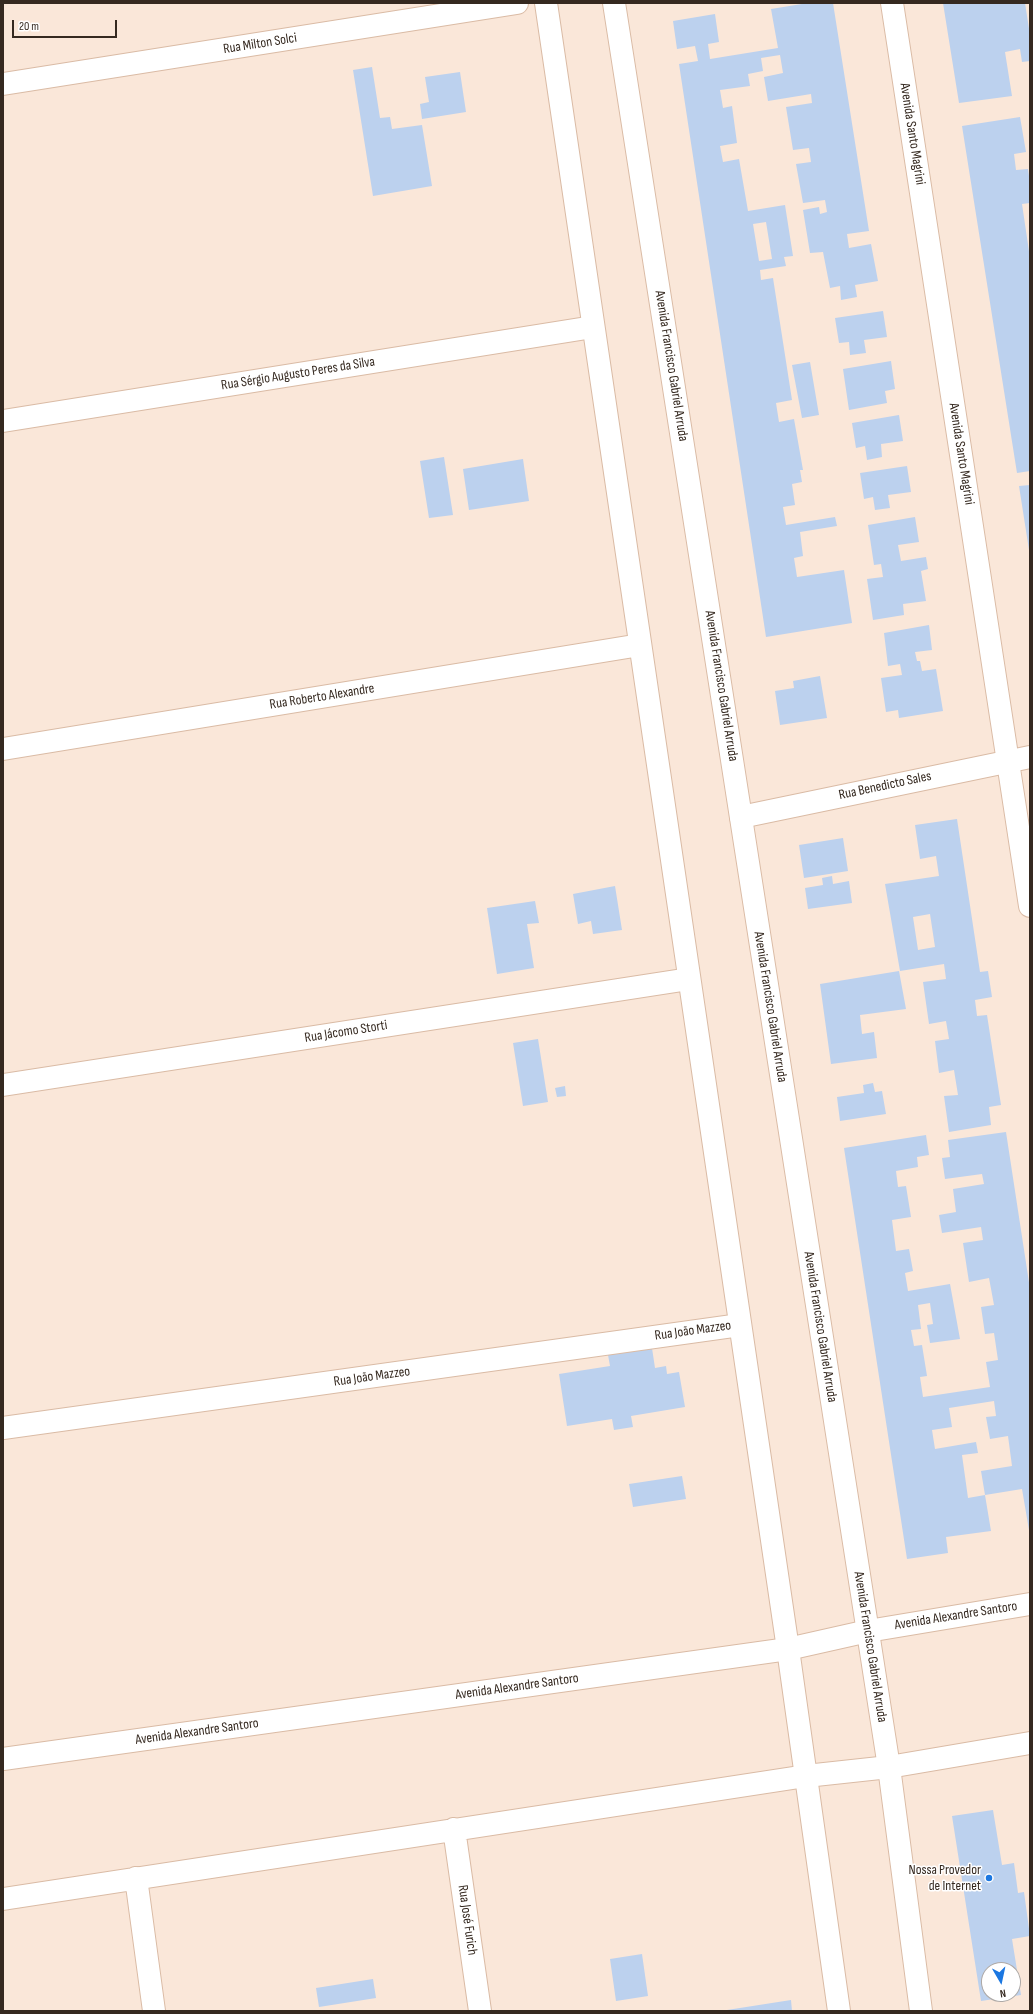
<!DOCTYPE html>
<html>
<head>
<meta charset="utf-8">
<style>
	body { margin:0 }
	#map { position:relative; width:1033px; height:2014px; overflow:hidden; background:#fae7d9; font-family:"Sofia Sans Condensed",sans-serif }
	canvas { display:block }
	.frame { position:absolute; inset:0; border:4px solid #352920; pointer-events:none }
	.north { position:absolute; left:981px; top:1962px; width:40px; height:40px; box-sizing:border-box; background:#fff; border:1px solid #aea9a6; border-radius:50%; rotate:171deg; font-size:11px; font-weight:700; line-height:16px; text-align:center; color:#352920 }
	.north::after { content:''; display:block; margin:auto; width:14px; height:18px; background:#1b77e1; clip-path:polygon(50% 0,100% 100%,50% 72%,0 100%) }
	.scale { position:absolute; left:12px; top:20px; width:105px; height:18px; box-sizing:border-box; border:2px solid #352920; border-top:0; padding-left:5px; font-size:12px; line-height:14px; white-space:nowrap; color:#352920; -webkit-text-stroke:3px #fff; paint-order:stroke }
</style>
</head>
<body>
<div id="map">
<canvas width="1033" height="2014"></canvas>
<div class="frame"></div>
<div class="north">N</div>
<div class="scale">20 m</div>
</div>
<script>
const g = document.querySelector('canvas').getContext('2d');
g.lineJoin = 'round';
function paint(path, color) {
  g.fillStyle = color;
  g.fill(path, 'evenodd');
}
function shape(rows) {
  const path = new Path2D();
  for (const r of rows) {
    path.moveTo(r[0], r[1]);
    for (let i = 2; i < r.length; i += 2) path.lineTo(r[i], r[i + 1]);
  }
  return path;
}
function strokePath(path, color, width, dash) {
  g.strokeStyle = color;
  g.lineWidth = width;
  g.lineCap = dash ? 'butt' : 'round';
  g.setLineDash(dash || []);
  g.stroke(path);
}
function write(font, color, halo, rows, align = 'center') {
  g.font = font + ' "Sofia Sans Condensed",sans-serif';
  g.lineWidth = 3;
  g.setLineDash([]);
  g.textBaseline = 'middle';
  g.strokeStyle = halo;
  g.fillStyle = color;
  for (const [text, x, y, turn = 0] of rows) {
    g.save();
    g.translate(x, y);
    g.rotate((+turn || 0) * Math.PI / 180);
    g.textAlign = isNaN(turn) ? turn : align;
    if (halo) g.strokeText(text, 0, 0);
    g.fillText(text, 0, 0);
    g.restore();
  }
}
paint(shape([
	[808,3,833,3,869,231,847,234,849,248,871,244,878,281,855,285,857,297,841,300,840,286,830,288,823,252,810,253,803,210,819,207,820,214,827,212,825,200,803,203,796,164,811,162,809,148,793,150,786,107,812,103,811,94,768,101,764,77,783,73,780,55,761,58,763,71,748,74,750,86,720,90,723,108,732,106,737,143,720,146,723,162,739,159,748,211,785,205,793,256,784,257,786,266,760,270,761,280,773,278,792,400,776,403,779,422,794,419,803,470,800,470,802,482,792,484,795,505,783,507,786,525,835,517,837,526,800,532,803,556,794,558,797,577,844,570,852,623,766,637,679,64,698,61,695,46,677,49,673,21,715,14,719,42,708,44,710,59,778,48,771,9],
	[766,222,772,259,759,261,753,224],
	[943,3,1025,3,1030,35,1030,61,1022,62,1020,49,1005,52,1012,96,959,103],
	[372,67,380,118,390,117,392,129,422,125,432,186,373,196,353,70],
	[460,72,466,112,422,119,420,104,429,102,425,77],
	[1020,117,1026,152,1014,154,1016,170,1028,169,1030,183,1030,203,1022,204,1030,258,1030,471,1017,473,962,126],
	[883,311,887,337,864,340,866,353,850,355,849,342,839,343,835,318],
	[891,361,895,389,885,391,887,403,849,410,843,369],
	[810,362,819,415,802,418,792,365],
	[899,415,903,441,881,444,882,457,867,460,865,446,856,448,852,423],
	[444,457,453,515,429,518,420,461],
	[523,459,529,501,469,510,463,469],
	[907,466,911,492,888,495,890,508,875,510,873,497,864,499,860,473],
	[1030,485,1030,550,1029,550,1019,486],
	[915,517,919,542,898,545,901,561,926,557,928,569,921,571,926,601,903,604,904,615,873,620,867,579,883,577,881,564,874,565,868,525],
	[929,625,932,650,915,652,917,661,920,661,922,671,936,669,943,711,899,718,898,710,886,712,881,678,902,675,900,664,888,666,884,633],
	[820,676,827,718,780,725,775,691,794,688,793,681],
	[957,819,980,972,988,971,992,997,975,1000,977,1016,987,1015,1001,1105,989,1107,991,1125,949,1132,944,1096,958,1095,954,1070,939,1073,935,1041,949,1039,946,1021,929,1024,923,982,946,979,944,964,900,971,885,884,939,876,936,856,920,859,915,825],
	[930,914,935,947,918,950,913,917],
	[843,838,848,871,804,878,799,845],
	[832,876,833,884,849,881,852,903,808,909,805,888,823,885,822,878],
	[615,886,622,930,593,934,591,921,578,924,573,894],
	[535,901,539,923,527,924,534,968,497,974,487,908],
	[899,971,906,1009,860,1015,862,1034,874,1032,877,1058,831,1064,820,984],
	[538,1039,548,1102,523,1106,513,1043],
	[873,1083,875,1092,882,1091,886,1114,840,1121,837,1097,864,1093,863,1085],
	[565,1086,566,1096,557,1097,555,1088],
	[1006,1132,1030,1289,1030,1536,1022,1489,985,1495,991,1531,946,1537,948,1553,907,1559,844,1148,926,1135,929,1155,917,1157,918,1167,896,1171,898,1187,906,1186,911,1217,892,1220,896,1251,909,1249,913,1271,905,1273,908,1291,950,1284,960,1339,930,1343,927,1325,933,1324,930,1303,918,1305,921,1329,911,1330,914,1346,922,1345,927,1376,920,1377,923,1397,990,1387,986,1362,998,1360,994,1333,985,1334,981,1307,994,1305,989,1278,969,1282,963,1243,983,1240,981,1227,942,1233,939,1215,956,1212,953,1189,984,1184,982,1174,945,1179,942,1158,950,1157,948,1140],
	[994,1401,996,1416,986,1417,990,1439,1008,1436,1012,1466,981,1471,985,1495,968,1498,962,1455,978,1453,976,1442,935,1449,932,1430,952,1427,949,1408],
	[652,1348,655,1368,666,1366,667,1374,679,1372,685,1407,631,1416,633,1427,614,1430,612,1419,567,1426,559,1374,610,1366,608,1355],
	[682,1476,686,1499,633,1507,629,1484],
	[993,1810,1002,1865,1014,1863,1018,1893,1024,1892,1030,1936,1012,1939,1021,1995,981,2001,952,1816],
	[989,1970,1013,1970,1013,1994,989,1994],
	[642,1954,648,1996,616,2001,610,1959],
	[373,1979,376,1998,319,2007,316,1988],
	[791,2000,792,2011,727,2011,727,2010]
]), '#bcd1ee');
const minor = shape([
	[892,3,1030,906],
	[3,84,517,3],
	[3,421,593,327],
	[3,749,640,645],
	[741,817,1030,757],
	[3,1085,689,979],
	[3,1428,740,1325],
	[3,1759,788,1649,868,1631,1030,1604],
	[454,1829,480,2011],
	[136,1878,154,2011],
	[3,1899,806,1776,889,1767,1030,1743]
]);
const major = shape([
	[546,3,788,1649,839,2011],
	[614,3,889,1767,921,2011]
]);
strokePath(minor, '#dabba5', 24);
strokePath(major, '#dabba5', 24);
strokePath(minor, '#fff', 22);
strokePath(major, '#fff', 22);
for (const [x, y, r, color] of [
	[989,1878,4,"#1b77e1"]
]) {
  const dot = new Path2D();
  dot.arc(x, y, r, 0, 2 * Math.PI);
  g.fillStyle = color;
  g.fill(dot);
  strokePath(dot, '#fff', 1.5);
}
write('14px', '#352920', '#fff', [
	["Rua Milton Solci",260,44,-9],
	["Avenida Santo Magrini",912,134,81],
	["Avenida Francisco Gabriel Arruda",671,366,81],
	["Rua Sérgio Augusto Peres da Silva",298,374,-9],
	["Avenida Santo Magrini",961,454,81],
	["Avenida Francisco Gabriel Arruda",721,686,81],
	["Rua Roberto Alexandre",322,697,-9],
	["Rua Benedicto Sales",885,786,-12],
	["Avenida Francisco Gabriel Arruda",770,1007,81],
	["Rua Jácomo Storti",346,1032,-9],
	["Avenida Francisco Gabriel Arruda",820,1327,81],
	["Rua João Mazzeo",693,1331,-8],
	["Rua João Mazzeo",372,1377,-8],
	["Avenida Alexandre Santoro",956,1616,-9],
	["Avenida Francisco Gabriel Arruda",870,1647,81],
	["Avenida Alexandre Santoro",517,1687,-8],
	["Avenida Alexandre Santoro",197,1732,-8],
	["Rua José Furich",467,1920,82]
]);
write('14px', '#352920', '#fff', [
	["Nossa Provedor",981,1870],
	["de Internet",981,1886]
], 'right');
</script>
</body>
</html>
